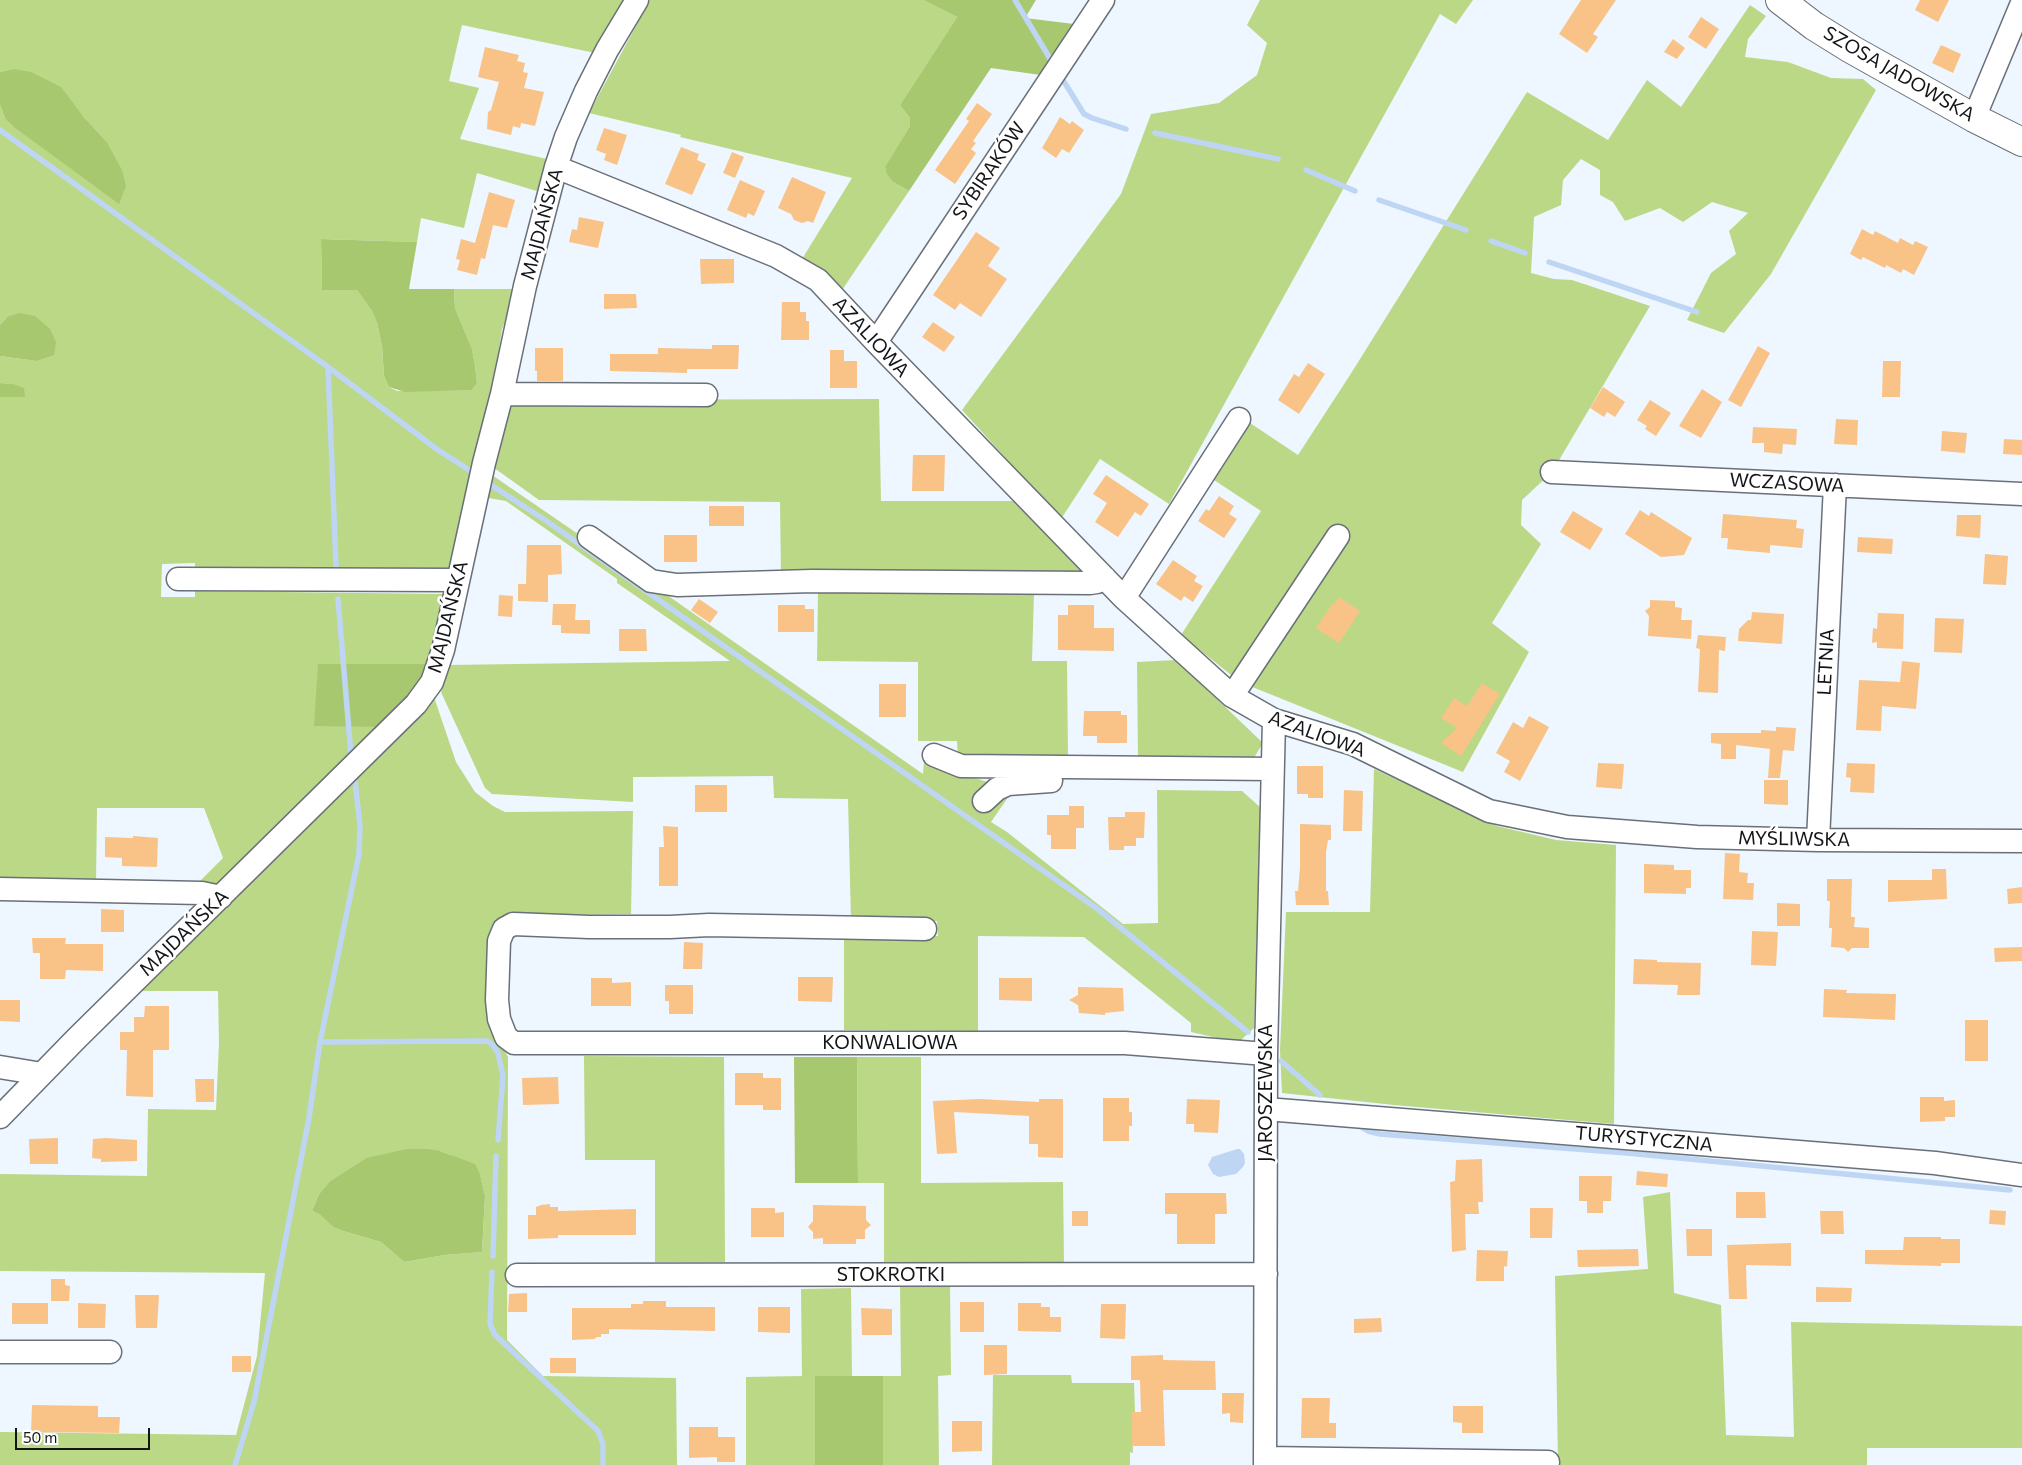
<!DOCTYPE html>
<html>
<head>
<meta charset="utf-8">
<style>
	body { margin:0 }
	#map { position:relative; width:2022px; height:1465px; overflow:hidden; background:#eef6ff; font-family:Commissioner,sans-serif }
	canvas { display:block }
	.scale { position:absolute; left:15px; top:1428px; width:135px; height:22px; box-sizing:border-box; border:2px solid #131518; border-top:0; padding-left:6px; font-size:15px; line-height:18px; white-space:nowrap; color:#131518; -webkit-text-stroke:4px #fff; paint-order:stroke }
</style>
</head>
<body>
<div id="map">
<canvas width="2022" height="1465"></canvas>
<div class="scale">50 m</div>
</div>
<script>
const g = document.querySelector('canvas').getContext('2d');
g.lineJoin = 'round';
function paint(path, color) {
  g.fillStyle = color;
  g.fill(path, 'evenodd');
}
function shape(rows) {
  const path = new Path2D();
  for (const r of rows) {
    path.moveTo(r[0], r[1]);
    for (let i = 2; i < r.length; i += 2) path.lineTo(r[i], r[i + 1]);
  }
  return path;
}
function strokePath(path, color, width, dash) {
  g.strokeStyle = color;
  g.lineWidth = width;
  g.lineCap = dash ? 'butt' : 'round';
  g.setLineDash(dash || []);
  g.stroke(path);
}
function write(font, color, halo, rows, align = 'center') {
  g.font = font + ' Commissioner,sans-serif';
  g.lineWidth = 5;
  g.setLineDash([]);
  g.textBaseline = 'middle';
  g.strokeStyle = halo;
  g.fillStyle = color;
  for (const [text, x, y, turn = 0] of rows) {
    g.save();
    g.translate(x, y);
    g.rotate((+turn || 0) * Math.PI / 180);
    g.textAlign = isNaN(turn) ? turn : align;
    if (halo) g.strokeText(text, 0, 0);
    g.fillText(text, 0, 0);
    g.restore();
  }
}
paint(shape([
	[0,0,627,0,595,53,462,25,449,81,479,88,460,139,547,159,540,192,477,173,464,228,421,218,417,242,321,239,322,289,357,290,372,311,377,323,382,346,384,376,389,387,397,391,472,390,477,383,475,366,472,349,455,308,454,289,519,289,502,329,492,394,450,572,195,569,195,563,162,564,161,597,195,597,195,591,446,594,430,664,383,727,214,890,197,884,223,858,204,808,97,808,96,882,0,881,0,397,24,397,13,384,0,383,0,356,36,361,7,317,0,325,0,105,5,118,106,141,83,116,13,69,0,72],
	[650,0,923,0,957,17,900,105,910,118,910,126,885,168,893,182,909,191,840,293,802,259,852,178,680,137,681,135,589,113],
	[1260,0,1473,0,1456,24,1440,14,1169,504,1100,459,1061,519,962,410,1121,194,1151,114,1219,103,1257,75,1267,43,1247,25],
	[1750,5,1766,16,1748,39,1745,57,1788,62,1831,78,1863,79,1876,90,1771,274,1724,333,1687,320,1711,273,1736,254,1729,231,1748,213,1712,202,1683,222,1660,208,1625,221,1613,202,1600,195,1600,170,1581,159,1563,180,1561,205,1534,217,1531,273,1554,279,1572,280,1650,306,1552,472,1522,500,1521,525,1541,544,1492,623,1529,652,1463,772,1240,682,1181,635,1261,511,1211,478,1247,421,1298,455,1350,375,1527,92,1608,140,1647,80,1681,107],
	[879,399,881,501,1015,501,1084,572,1082,576,781,576,780,502,539,500,490,465,511,400],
	[489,473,667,595,923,774,924,762,1013,790,991,822,1007,832,1123,924,1158,923,1157,790,1242,791,1261,808,1254,1028,1241,1040,1235,1042,1191,1032,1191,1023,1084,937,978,936,978,1031,844,1030,844,936,938,936,937,921,851,920,848,799,774,798,773,776,633,777,633,802,492,794,485,788,441,692,448,665,730,661,617,583,617,579,506,501,483,497],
	[818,592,1034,592,1032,661,1067,661,1068,761,958,760,957,741,918,741,918,662,817,661],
	[1176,660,1263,743,1252,761,1138,761,1137,662],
	[433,694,456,762,475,792,493,806,505,812,633,811,631,914,507,916,500,1042,508,1057,507,1340,543,1376,676,1378,677,1465,0,1465,0,1432,236,1435,257,1356,265,1273,0,1271,0,1174,147,1176,148,1109,216,1110,219,1043,218,991,139,991],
	[440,1151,451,1155,480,1174,485,1196,482,1252,445,1255,404,1262,381,1242,343,1231,333,1227,319,1214,312,1211,319,1194,330,1181,366,1158],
	[1374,769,1497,826,1556,840,1616,845,1614,1124,1394,1105,1282,1093,1280,1050,1286,912,1370,912],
	[584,1056,724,1057,725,1262,655,1262,655,1160,585,1160],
	[857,1057,921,1057,921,1183,1063,1182,1064,1263,884,1264,884,1183,858,1183],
	[1670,1192,1674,1293,1721,1305,1726,1435,1794,1437,1791,1322,2022,1326,2022,1448,1867,1448,1867,1465,1558,1465,1555,1276,1648,1269,1643,1197],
	[950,1286,951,1375,938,1376,939,1465,883,1465,883,1376,901,1376,900,1287],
	[851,1288,852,1376,815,1376,815,1465,746,1465,746,1377,802,1376,801,1289],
	[993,1375,1071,1375,1072,1383,1134,1383,1135,1412,1132,1412,1133,1453,1130,1452,1130,1465,992,1465]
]), '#bad886');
paint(shape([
	[923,0,1036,0,1025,18,1082,25,1048,76,991,68,909,191,893,182,887,174,885,167,910,126,910,118,900,105,957,17],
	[13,69,31,72,61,87,83,116,106,141,122,170,126,186,119,204,14,127,5,118,0,105,0,72],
	[321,239,417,242,409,289,454,289,455,308,472,349,475,366,477,383,472,390,405,392,389,387,384,376,382,346,377,323,372,311,357,290,322,290],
	[19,313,35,316,50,329,56,342,54,355,36,361,0,356,0,325,7,317],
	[0,383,13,384,24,388,25,397,0,397],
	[318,664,430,664,425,679,383,727,314,726],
	[794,1057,857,1057,858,1183,795,1183],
	[407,1149,428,1149,440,1151,475,1164,480,1174,485,1196,482,1252,445,1255,404,1262,381,1242,343,1231,333,1227,319,1214,312,1211,319,1194,330,1181,366,1158],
	[815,1376,883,1376,883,1465,815,1465]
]), '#a8c86f');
paint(shape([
	[1237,1149,1240,1149,1244,1154,1245,1163,1243,1167,1236,1174,1219,1177,1213,1174,1208,1165,1212,1157]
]), '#bed6f4');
strokePath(shape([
	[1015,0,1052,62],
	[1063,80,1084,114,1092,118,1126,129],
	[0,130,328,367,438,450,469,470],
	[1155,133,1278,159],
	[1306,170,1355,191],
	[1379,200,1466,230],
	[1491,241,1525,253],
	[1549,262,1697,312],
	[328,367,336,565],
	[491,485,545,520,1099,910,1248,1032],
	[338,599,351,755],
	[320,1042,487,1041,493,1045,498,1053,503,1076,498,1140],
	[1281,1061,1320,1095],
	[1358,1125,1368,1131,1380,1134,1627,1153,2010,1190],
	[493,1256,496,1156],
	[492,1272,490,1324,495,1335,598,1431,603,1444,603,1465],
	[235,1465,254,1402,309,1118,320,1042,359,854,360,826,355,781]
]), '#bed6f4', 5.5);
paint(shape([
	[1581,0,1616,0,1593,34,1598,37,1587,53,1559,34],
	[1920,0,1949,0,1938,22,1915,10],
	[1701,17,1719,29,1706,49,1688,37],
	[1673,39,1685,48,1677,59,1664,52],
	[1941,45,1961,54,1953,73,1932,63],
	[485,47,519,55,517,61,525,63,523,72,528,73,524,88,544,92,535,126,521,123,520,128,513,126,511,135,487,129,488,112,491,110,499,82,478,77],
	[977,103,992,114,973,141,976,143,971,149,976,153,955,184,935,170,969,121,966,119],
	[1060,117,1070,124,1072,121,1084,130,1069,153,1062,149,1056,158,1042,148],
	[604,128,627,135,617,165,604,160,606,154,596,150],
	[681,147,699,154,697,160,706,164,692,195,665,184],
	[732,152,744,157,735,178,723,173],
	[792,177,826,192,813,223,808,221,802,223,794,220,791,214,778,208],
	[740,180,765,191,754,216,748,213,746,218,727,210],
	[489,192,515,200,507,228,493,225,485,259,481,258,477,275,457,270,460,260,456,259,461,239,475,243],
	[579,217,604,222,598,248,569,242,572,229,577,230],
	[1862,229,1873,235,1875,231,1898,243,1900,238,1913,245,1915,241,1928,247,1914,275,1903,269,1901,273,1886,265,1885,268,1863,257,1861,260,1850,254],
	[976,232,1000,248,988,266,1007,279,981,317,960,303,955,310,933,295],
	[700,259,734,259,734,283,701,284],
	[604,294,636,294,637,308,604,309],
	[782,302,800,302,800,312,806,312,806,321,809,321,809,340,781,340],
	[933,322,955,337,944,352,922,337],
	[712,345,739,345,738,369,687,369,687,373,610,371,610,354,658,354,658,348,712,349],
	[1758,346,1770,353,1741,407,1728,400],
	[535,348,563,348,563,381,537,381,537,371,535,371],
	[830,350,844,350,844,361,857,361,857,388,830,388],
	[1883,361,1901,361,1900,397,1882,397],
	[1308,363,1325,374,1299,414,1278,400,1294,374,1299,377],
	[1603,387,1625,402,1615,417,1607,412,1604,417,1590,408],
	[1702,389,1722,402,1701,438,1679,426],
	[1650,400,1671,413,1656,436,1645,429,1647,426,1637,420],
	[1836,419,1858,420,1857,445,1834,444],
	[1753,427,1797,429,1796,445,1783,444,1782,454,1764,452,1764,443,1752,443],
	[1942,431,1967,433,1965,453,1941,451],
	[2004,439,2022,440,2022,455,2003,454],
	[913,455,945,455,944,491,912,491],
	[1106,475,1149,504,1141,516,1135,512,1118,537,1095,522,1107,503,1093,494],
	[1219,496,1234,506,1229,514,1237,519,1224,538,1198,521,1206,509,1209,511],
	[709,506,744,506,744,526,709,526],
	[1640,510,1649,516,1651,512,1692,538,1684,555,1661,557,1625,534],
	[1573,511,1603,529,1590,550,1560,532],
	[1723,514,1797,520,1796,528,1804,529,1802,548,1770,545,1770,553,1727,549,1728,538,1721,538],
	[1957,515,1981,515,1980,538,1956,536],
	[664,535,697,535,697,562,664,562],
	[1858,537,1893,539,1892,554,1857,552],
	[527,545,561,545,562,574,548,575,548,602,518,601,518,584,526,584],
	[1985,554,2008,556,2006,585,1983,584],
	[1173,560,1197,576,1194,581,1203,586,1193,602,1184,596,1181,601,1156,584],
	[499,595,513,596,512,617,498,616],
	[1339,597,1360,611,1339,643,1316,628,1332,604,1334,605],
	[699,599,718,612,710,623,691,610],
	[1650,600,1675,601,1675,607,1682,608,1681,620,1692,620,1691,639,1648,636,1649,616,1645,611,1650,607],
	[553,604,576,604,575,620,590,620,590,634,561,633,561,625,552,625],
	[778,605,805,605,805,609,814,609,814,632,778,632],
	[1068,605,1094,605,1094,628,1114,628,1114,651,1058,650,1058,615,1068,615],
	[1752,612,1784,614,1782,644,1738,641,1739,629,1748,620,1751,620],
	[1878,613,1904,614,1903,649,1877,648,1877,642,1872,643,1873,628,1877,629],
	[1935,618,1964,619,1962,653,1934,652],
	[619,629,646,629,647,651,619,651],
	[1698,635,1726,637,1725,651,1719,650,1718,693,1698,692,1700,649,1696,648],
	[1902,661,1920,663,1916,709,1882,706,1881,731,1856,730,1859,680,1900,682],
	[1482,683,1500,694,1461,756,1441,743,1457,728,1441,718,1454,698,1467,706],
	[879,684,906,684,906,717,879,717],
	[1084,711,1121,711,1121,715,1127,715,1127,743,1097,743,1097,736,1083,736],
	[1529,716,1549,727,1520,781,1504,772,1510,761,1496,753,1513,722,1523,728],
	[1776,727,1796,728,1794,751,1783,750,1780,778,1768,778,1770,749,1736,745,1736,759,1721,759,1721,744,1711,743,1711,733,1761,733,1761,730,1776,731],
	[1598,763,1624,764,1622,789,1596,787],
	[1847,763,1875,764,1874,793,1850,792,1851,778,1846,777],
	[1297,766,1323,766,1323,798,1308,798,1308,794,1297,794],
	[1764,780,1788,780,1788,805,1764,804],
	[695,785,727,785,727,812,695,812],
	[1344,790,1363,791,1362,831,1343,831],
	[1069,806,1084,806,1084,828,1076,828,1076,849,1051,849,1051,835,1047,835,1047,815,1069,815],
	[1125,812,1145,812,1144,838,1136,838,1136,846,1124,846,1124,850,1109,850,1108,817,1125,817],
	[1300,824,1331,825,1331,840,1328,840,1326,852,1326,891,1328,891,1329,905,1296,905,1295,891,1298,891,1300,867],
	[663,826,678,827,678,886,659,886,659,847,664,847],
	[133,836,158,838,157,867,122,866,122,858,105,857,105,837,133,838],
	[1725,853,1740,854,1739,872,1748,873,1747,883,1754,883,1753,900,1723,899],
	[1644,864,1674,865,1674,870,1691,870,1691,888,1686,888,1686,894,1644,893],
	[1932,869,1946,869,1947,899,1888,902,1888,880,1932,880],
	[1827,879,1852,879,1851,917,1855,917,1854,927,1869,928,1869,948,1852,948,1848,952,1844,948,1831,947,1832,928,1829,928,1830,901,1827,901],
	[2022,887,2022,903,2008,904,2007,889],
	[1777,903,1800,904,1800,926,1777,926],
	[101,909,124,910,124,932,101,932],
	[1752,931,1778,932,1776,966,1751,965],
	[32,938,66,938,65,944,103,944,103,971,66,970,65,979,40,979,40,953,33,953],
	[684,942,703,943,702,969,683,969],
	[2022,947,2022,961,1995,962,1994,948],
	[1634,959,1657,960,1657,962,1701,963,1700,995,1677,995,1678,985,1633,984],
	[798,977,833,977,832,1002,798,1001],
	[591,978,612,978,612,983,631,982,631,1006,591,1006],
	[999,978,1032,978,1032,1001,999,1000],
	[665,985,693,985,693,1014,669,1014,669,1001,665,1001],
	[1078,987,1123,988,1124,1011,1105,1013,1105,1015,1079,1013,1078,1005,1069,1000,1078,995],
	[1824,989,1847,990,1846,993,1896,994,1895,1020,1823,1017],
	[0,1000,20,1000,20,1022,0,1021],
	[145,1006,169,1006,169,1050,153,1050,153,1097,126,1096,127,1050,120,1050,120,1032,134,1032,134,1017,144,1017],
	[1965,1020,1988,1020,1988,1061,1965,1061],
	[735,1073,763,1073,763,1078,781,1078,781,1110,763,1110,763,1105,735,1105],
	[558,1077,559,1104,523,1105,522,1078],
	[195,1079,214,1079,214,1102,196,1102],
	[1920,1097,1944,1097,1944,1101,1955,1100,1955,1117,1945,1117,1945,1121,1920,1122],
	[1103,1098,1129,1098,1129,1112,1132,1112,1132,1126,1129,1126,1129,1141,1103,1141],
	[980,1099,1039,1102,1039,1099,1063,1099,1063,1158,1038,1157,1038,1144,1029,1144,1029,1116,954,1112,957,1153,937,1154,933,1101],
	[1187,1099,1220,1100,1218,1133,1194,1132,1194,1124,1186,1124],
	[58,1138,58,1164,30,1164,29,1139],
	[106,1138,137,1140,137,1161,101,1162,101,1159,92,1158,93,1139],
	[1482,1159,1483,1202,1478,1202,1479,1214,1465,1214,1466,1250,1452,1252,1450,1182,1455,1181,1456,1160],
	[1637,1171,1668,1174,1667,1187,1636,1185],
	[1579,1176,1612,1176,1611,1201,1603,1201,1603,1213,1587,1213,1587,1201,1579,1201],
	[1736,1192,1765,1192,1766,1218,1736,1218],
	[1165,1193,1226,1193,1227,1214,1215,1214,1215,1244,1177,1244,1177,1214,1165,1214],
	[550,1204,550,1207,558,1207,558,1211,636,1209,636,1235,558,1235,558,1238,528,1239,528,1215,536,1215,536,1207,541,1205],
	[813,1205,866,1206,866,1220,871,1225,865,1230,865,1239,856,1239,856,1244,823,1244,823,1238,813,1239,813,1232,808,1227,813,1221],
	[751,1208,775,1208,775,1213,784,1212,784,1237,751,1237],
	[1530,1208,1553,1208,1552,1238,1530,1238],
	[1990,1210,2006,1211,2005,1225,1989,1224],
	[1072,1211,1088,1211,1088,1226,1072,1226],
	[1820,1211,1843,1211,1844,1234,1821,1234],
	[1686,1229,1712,1229,1712,1256,1687,1256],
	[1904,1237,1941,1237,1941,1239,1960,1239,1960,1263,1941,1263,1941,1266,1865,1264,1865,1250,1903,1250],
	[1791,1243,1791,1266,1746,1265,1747,1299,1729,1299,1727,1245],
	[1638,1249,1639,1266,1578,1267,1577,1250],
	[1477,1250,1508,1251,1507,1267,1504,1266,1504,1281,1476,1281],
	[51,1279,65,1279,65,1285,70,1286,69,1301,51,1301],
	[1816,1287,1852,1288,1851,1302,1816,1302],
	[527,1293,527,1312,508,1312,509,1294],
	[135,1295,159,1295,157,1328,136,1328],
	[643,1301,666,1301,666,1307,715,1307,715,1331,609,1329,609,1334,601,1334,601,1337,597,1337,594,1339,572,1340,572,1308,631,1308,631,1304,643,1304],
	[960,1302,984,1302,984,1332,960,1332],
	[12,1303,48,1303,48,1324,12,1324],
	[78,1303,106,1304,105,1328,78,1328],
	[1018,1303,1041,1303,1041,1307,1050,1307,1050,1317,1061,1317,1061,1332,1018,1331],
	[1101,1304,1126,1304,1125,1339,1100,1338],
	[758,1307,790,1307,790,1333,758,1332],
	[861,1308,892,1309,892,1335,862,1335],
	[1381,1318,1382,1332,1354,1333,1354,1319],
	[984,1345,1007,1345,1007,1374,984,1375],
	[1163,1355,1163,1360,1215,1361,1216,1390,1163,1390,1165,1446,1132,1446,1132,1412,1141,1412,1140,1380,1131,1380,1131,1356],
	[232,1356,251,1356,251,1372,232,1372],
	[550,1358,576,1358,576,1373,550,1373],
	[1222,1393,1244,1393,1243,1423,1230,1422,1230,1413,1222,1414],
	[1302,1398,1330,1398,1329,1423,1336,1423,1336,1438,1301,1438],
	[32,1405,98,1406,98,1417,120,1417,119,1433,31,1432],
	[1453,1406,1483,1406,1483,1433,1462,1433,1462,1423,1453,1422],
	[952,1421,982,1421,982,1451,952,1452],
	[689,1427,718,1427,718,1437,735,1437,735,1462,717,1462,717,1457,689,1458]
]), '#f9c388');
const minor = shape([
	[1974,118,2022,3],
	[556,167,776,256,818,280,876,342,1124,598,1232,696,1274,720,1353,744,1489,811,1567,827,1697,837,1818,840,2022,841],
	[876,342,1103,0],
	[502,394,706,395],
	[1552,472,2022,494],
	[589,537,651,581,677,585,812,581,1090,583,1097,582,1105,578],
	[178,579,458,580],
	[1124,598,1239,419],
	[1232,696,1338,536],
	[934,755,961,766,1272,769],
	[984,801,997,789,1008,784,1051,781],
	[1818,840,1835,485],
	[0,889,202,893,221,897],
	[925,929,709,925,670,927,589,927,513,924,504,929,499,941,497,1000,499,1019,506,1037,514,1043,1125,1043,1266,1054],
	[0,1067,42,1074],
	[1266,1109,1935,1163,2022,1175],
	[0,1117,77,1038,416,704,432,682,443,650,484,463,502,394,525,286,556,167,566,137,586,91,607,50,637,0],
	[517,1275,1266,1274],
	[0,1352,110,1352],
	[1265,1458,1548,1462],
	[1265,1465,1266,1054,1274,720]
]);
const major = shape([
	[1780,0,1814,26,1851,49,1974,118,2022,142]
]);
strokePath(minor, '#697078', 25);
strokePath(major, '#697078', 30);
strokePath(minor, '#fff', 22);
strokePath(major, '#fff', 28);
write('19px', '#131518', '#fff', [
	["SZOSA JADOWSKA",1899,74,30],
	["SYBIRAKÓW",989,171,-56],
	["MAJDAŃSKA",542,224,-75],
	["AZALIOWA",871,337,47],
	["WCZASOWA",1787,483,3],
	["MAJDAŃSKA",448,617,-76],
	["LETNIA",1826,662,-87],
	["AZALIOWA",1317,734,20],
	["MYŚLIWSKA",1794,839,1],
	["MAJDAŃSKA",184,933,-44],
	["KONWALIOWA",890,1043],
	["JAROSZEWSKA",1266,1093,-90],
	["TURYSTYCZNA",1644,1139,5],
	["STOKROTKI",891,1275]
]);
</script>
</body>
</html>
